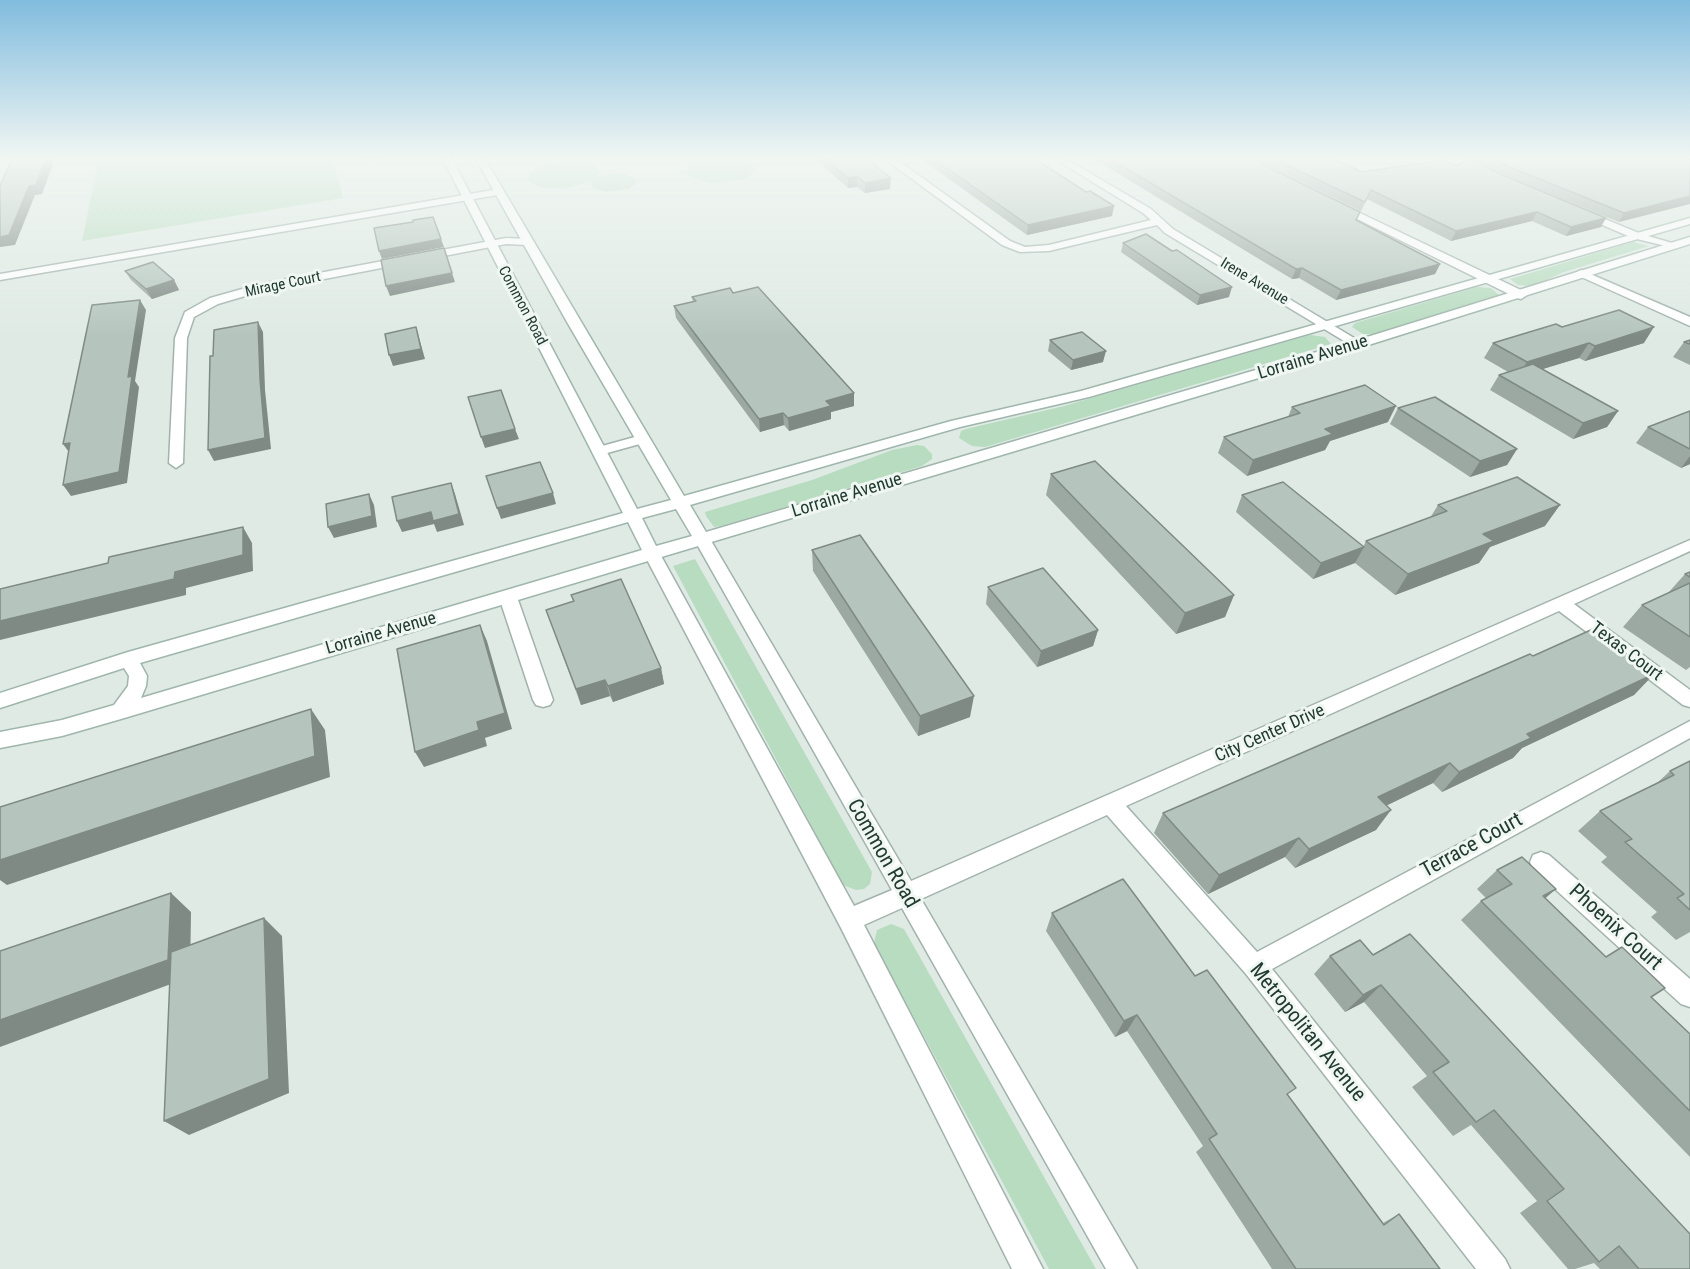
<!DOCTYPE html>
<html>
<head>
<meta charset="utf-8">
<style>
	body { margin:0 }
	canvas { display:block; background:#dfeae5 }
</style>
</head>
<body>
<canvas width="1690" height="1269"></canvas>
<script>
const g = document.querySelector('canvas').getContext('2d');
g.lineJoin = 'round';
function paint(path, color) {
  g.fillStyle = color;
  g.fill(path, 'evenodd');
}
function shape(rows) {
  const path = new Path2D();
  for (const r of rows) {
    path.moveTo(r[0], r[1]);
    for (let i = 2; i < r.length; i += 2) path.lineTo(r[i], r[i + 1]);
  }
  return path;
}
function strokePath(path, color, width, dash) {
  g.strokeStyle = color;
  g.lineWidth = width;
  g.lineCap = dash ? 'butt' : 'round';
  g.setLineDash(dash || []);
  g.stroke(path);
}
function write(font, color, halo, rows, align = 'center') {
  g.font = font + ' "Roboto Condensed",sans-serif';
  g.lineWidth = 6;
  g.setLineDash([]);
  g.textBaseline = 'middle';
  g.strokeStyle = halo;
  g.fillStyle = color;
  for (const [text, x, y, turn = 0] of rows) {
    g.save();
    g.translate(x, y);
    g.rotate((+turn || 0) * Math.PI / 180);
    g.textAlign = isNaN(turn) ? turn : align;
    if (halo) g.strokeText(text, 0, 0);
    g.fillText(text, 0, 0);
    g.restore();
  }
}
paint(shape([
	[99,159,333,159,343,198,82,241],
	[670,159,742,159,755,167,751,175,745,179,712,183,702,181,688,175,687,171,689,166,697,160,681,161],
	[572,161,592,164,597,168,599,172,597,178,611,174,625,174,635,178,636,184,628,189,606,192,594,189,591,186,592,181,572,187,549,188,539,187,528,180,532,171,539,167],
	[1633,242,1649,246,1564,272,1532,286,1518,285,1510,279],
	[1477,287,1491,288,1499,295,1372,334,1363,334,1352,327,1355,323],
	[1310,335,1325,337,1331,344,985,447,972,446,959,438,961,431,966,429,1064,406],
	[917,445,924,446,932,454,932,459,922,466,721,526,714,527,706,516,705,512,812,480,892,450],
	[695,559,872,872,870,884,864,889,856,890,843,885,673,566],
	[891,924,904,929,1096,1269,1049,1269,874,943,877,930]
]), '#b8dcc0');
const street = shape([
	[885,159,896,159,1010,241,1025,247,1049,245,1151,220,1143,213,1055,159,1066,159,1151,209,1173,229,1364,344,1362,347,1354,347,1165,233,1157,225,1049,251,1020,252,1002,245,885,159],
	[499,189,503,190,503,194,0,280,0,274,499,189],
	[1337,202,1525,292,1527,295,1521,299,1517,298,1333,207,1333,203,1337,202],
	[1583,210,1641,234,1679,245,1674,248,1633,238,1579,215,1578,213,1583,210],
	[506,238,527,239,532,242,527,245,506,244,262,291,218,304,194,317,187,338,183,463,176,468,169,463,175,338,185,312,210,298,260,284,506,238],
	[1581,270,1690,317,1690,326,1577,275,1575,273,1581,270],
	[642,435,649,439,647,442,600,455,593,451,595,448,642,435],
	[702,534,708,535,710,539,911,881,1690,540,1690,551,1574,604,1690,690,1690,707,1683,705,1559,611,1126,806,1257,952,1690,721,1690,738,1272,969,1505,1259,1510,1269,1476,1269,1246,974,1107,815,921,899,1137,1269,1106,1269,902,908,864,925,1043,1269,1012,1269,841,928,644,554,646,550,652,548,658,550,660,554,854,906,892,890,694,539,696,535,702,534],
	[508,591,514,593,517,597,553,700,550,705,543,707,536,705,533,700,499,597,502,593,508,591],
	[1541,852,1549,855,1690,979,1690,1007,1681,1004,1533,869,1530,862,1533,855,1541,852]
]);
const secondary = shape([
	[443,159,452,159,637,509,671,500,567,322,476,159,485,159,684,496,951,421,1081,391,1690,218,1690,224,1089,397,960,427,690,505,706,532,1354,341,1690,237,1690,244,1362,347,121,719,62,736,0,748,0,732,62,720,114,705,128,686,129,676,124,668,0,708,0,693,128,652,623,513,443,159],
	[676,509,692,536,656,546,642,518,676,509],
	[628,522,642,550,141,698,146,686,147,676,140,663,628,522]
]);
strokePath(street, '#a2b2ac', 3);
strokePath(secondary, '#9fb6ac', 3);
paint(street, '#fff');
paint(secondary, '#fff');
paint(shape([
	[815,159,867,159,890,189,865,193,857,187,848,188],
	[921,159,1035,159,1112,216,1027,235],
	[1094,159,1251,159,1360,212,1356,221,1440,264,1435,274,1336,300,1299,278,1292,279],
	[1253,159,1334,159,1362,172,1456,166,1500,174,1601,227,1566,236,1532,221,1451,241,1367,199,1361,211],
	[1475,159,1690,159,1619,222,1503,175,1475,160],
	[1123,243,1229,297,1197,305,1121,252],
	[125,271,174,280,179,290,152,299,131,280],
	[692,297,854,406,831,412,831,419,789,431,784,425,760,432,676,318,674,306,693,302],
	[1562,327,1644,343,1585,361,1579,358,1542,369,1618,411,1607,427,1573,439,1490,390,1499,375,1508,372,1484,358,1493,343],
	[1050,340,1103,362,1071,370,1048,351],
	[1690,340,1690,365,1673,357,1684,342],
	[1292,407,1388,422,1330,441,1325,450,1247,476,1218,453,1224,437,1288,417],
	[1398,408,1517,449,1507,465,1470,477,1390,424],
	[1690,411,1690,464,1681,468,1636,443,1648,427],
	[1051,474,1234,595,1225,617,1176,634,1046,495],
	[1242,495,1363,547,1366,541,1430,518,1438,505,1545,526,1490,547,1479,563,1395,595,1355,563,1313,579,1236,512],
	[812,550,970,717,918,736,813,571],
	[1690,572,1690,667,1686,670,1623,627,1642,605,1668,593,1685,574],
	[988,587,1098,630,1093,646,1037,667,986,604],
	[571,595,661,668,664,684,613,702,610,696,581,705,546,610,573,601],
	[1533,656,1654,674,1634,695,1522,748,1513,758,1442,792,1433,783,1387,805,1376,830,1295,868,1285,857,1208,894,1154,833,1163,813],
	[1690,761,1690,932,1676,940,1651,917,1657,912,1601,862,1607,857,1578,831,1600,811,1656,784,1670,771],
	[1497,870,1545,898,1606,957,1651,997,1690,1034,1690,1157,1461,920,1481,901,1486,898,1477,889],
	[1052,913,1195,976,1288,1096,1383,1223,1399,1214,1440,1269,1272,1269,1196,1152,1203,1146,1127,1031,1115,1037,1046,931],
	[1373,955,1690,1269,1600,1269,1594,1263,1575,1269,1568,1269,1520,1213,1537,1201,1471,1125,1453,1136,1412,1087,1427,1076,1364,1002,1345,1012,1314,974,1330,956]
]), '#9ca9a3');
paint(shape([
	[46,159,55,159,42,194,35,195,15,245,0,247,0,237,29,186],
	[365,159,382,159,366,161],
	[857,176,857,187,848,188,848,178],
	[891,178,890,189,865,193,865,183],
	[1690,196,1690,204,1619,222,1624,213],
	[1114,206,1112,216,1027,235,1028,225],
	[1537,212,1532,221,1451,241,1456,231],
	[1606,218,1601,227,1566,236,1571,227],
	[441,239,444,247,382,259,379,251],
	[1440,264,1435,274,1336,300,1341,290],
	[1302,268,1299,278,1292,279,1296,269],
	[452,273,455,282,390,296,386,286],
	[174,280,179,290,152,299,146,289],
	[1232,287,1229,297,1197,305,1200,295],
	[140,300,146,310,135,381,139,387,127,483,71,496,63,485,128,377],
	[258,322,263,332,265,390,271,449,214,461,208,450,260,379],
	[416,327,425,359,393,366,389,355],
	[1654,327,1644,343,1585,361,1595,346],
	[1589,343,1579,358,1517,377,1527,362],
	[1106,351,1103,362,1071,370,1073,360],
	[854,393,854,406,831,412,831,419,789,431,788,418,826,401],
	[1396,406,1388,422,1330,441,1325,450,1247,476,1253,460,1325,429],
	[1618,411,1607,427,1573,439,1583,423],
	[783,413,784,425,760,432,759,419],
	[515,429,519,439,485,448,481,437],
	[70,443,71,455,63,444],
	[1517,449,1507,465,1470,477,1480,461],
	[1690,456,1690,464,1681,468],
	[451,483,455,494,464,525,437,532,434,524,402,532,397,521],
	[553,493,556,504,501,519,497,508],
	[369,494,374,505,377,527,334,538,328,527],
	[1560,505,1545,526,1490,547,1479,563,1395,595,1408,574,1483,534],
	[243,527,252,543,253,571,186,588,186,595,0,640,0,621,175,572],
	[1364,547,1355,563,1313,579,1321,563],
	[1234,595,1225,617,1176,634,1185,613],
	[480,625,487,641,512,729,485,738,487,746,424,767,415,752,477,722],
	[1098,630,1093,646,1037,667,1041,651],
	[661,668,664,684,613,702,608,686],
	[1654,674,1634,695,1522,748,1513,758,1442,792,1459,772,1527,734],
	[605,680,610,696,581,705,576,689],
	[974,696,970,717,918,736,920,716],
	[311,709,325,730,330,777,7,885,0,880,0,860],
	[1450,763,1433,783,1363,817,1378,797],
	[1391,810,1376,830,1295,868,1309,849],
	[1299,838,1285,857,1208,894,1219,875],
	[1556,889,1534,908,1543,896],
	[171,893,191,912,190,977,0,1047,0,1020],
	[264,918,282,936,289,1093,189,1135,164,1121],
	[1381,985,1364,1002,1345,1012,1363,995],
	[1137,1015,1127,1031,1115,1037,1124,1021]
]), '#7f8a85');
const building = shape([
	[12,159,46,159,36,185,29,186,9,235,0,237,0,186,12,159],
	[826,159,867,159,891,178,865,183,857,176,848,178,826,159],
	[934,159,1035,159,1086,192,1090,191,1114,206,1028,225,934,159],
	[1110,159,1251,159,1360,212,1356,220,1440,264,1341,290,1302,268,1296,269,1110,159],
	[1274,159,1334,159,1362,172,1443,160,1456,166,1467,159,1472,159,1500,174,1606,218,1571,227,1537,212,1456,231,1371,190,1365,202,1274,159],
	[1493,159,1690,159,1690,196,1624,213,1507,166,1493,159],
	[433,217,441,239,379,251,374,228,413,222,413,220,433,217],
	[1146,234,1172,251,1177,250,1232,287,1200,295,1123,243,1146,234],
	[444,248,452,273,386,286,381,260,444,248],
	[153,262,174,280,146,289,125,271,153,262],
	[758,287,854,393,826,401,831,406,788,418,783,413,759,419,674,306,696,301,692,297,730,288,733,293,758,287],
	[140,300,128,377,132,376,119,472,63,485,70,443,63,444,92,305,140,300],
	[1619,310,1654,327,1595,346,1589,343,1527,362,1493,343,1556,324,1562,327,1619,310],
	[258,322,260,379,265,438,208,450,210,356,213,356,214,330,258,322],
	[416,327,421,349,389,355,385,334,416,327],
	[1082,332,1106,351,1073,360,1050,340,1082,332],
	[1690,340,1690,344,1684,342,1690,340],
	[1533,364,1618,411,1583,423,1499,375,1533,364],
	[1365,385,1396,406,1325,429,1333,434,1253,460,1224,437,1300,413,1292,407,1365,385],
	[501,390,515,429,481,437,468,397,501,390],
	[1435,397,1517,449,1480,461,1398,408,1435,397],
	[1690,411,1690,449,1648,427,1690,411],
	[1095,461,1234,595,1185,613,1051,474,1095,461],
	[540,462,553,493,497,508,486,476,540,462],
	[1517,477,1560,505,1483,534,1494,541,1408,574,1366,541,1447,511,1438,505,1517,477],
	[1283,482,1364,547,1321,563,1242,495,1283,482],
	[451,483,459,514,433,521,431,512,397,521,392,497,451,483],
	[369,494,372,516,328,527,326,504,369,494],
	[243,527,243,555,175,572,174,579,0,621,0,589,108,563,109,557,243,527],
	[860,535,974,696,920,716,812,550,860,535],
	[1043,568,1098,630,1041,651,988,587,1043,568],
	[1690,572,1690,577,1685,574,1690,572],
	[621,579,661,668,608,686,605,680,576,689,546,610,574,601,571,595,621,579],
	[1690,583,1690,637,1642,605,1690,583],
	[480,625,505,713,477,722,479,730,415,752,397,649,480,625],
	[1593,629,1654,674,1527,734,1531,738,1459,772,1450,763,1378,797,1391,810,1309,849,1299,838,1219,875,1163,813,1530,654,1533,656,1593,629],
	[311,709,315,756,0,860,0,807,311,709],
	[1690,761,1690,910,1677,898,1684,894,1625,842,1632,839,1600,811,1674,775,1670,771,1690,761],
	[1522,857,1556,889,1543,896,1606,957,1622,947,1665,988,1651,997,1690,1034,1690,1111,1481,901,1512,884,1497,870,1522,857],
	[1123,879,1195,976,1207,970,1296,1088,1287,1094,1384,1225,1399,1214,1440,1269,1296,1269,1209,1139,1217,1134,1137,1015,1124,1021,1052,913,1123,879],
	[171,893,168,960,0,1020,0,951,171,893],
	[264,918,269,1079,164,1121,171,952,264,918],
	[1410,934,1690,1234,1690,1269,1639,1269,1619,1246,1599,1262,1547,1201,1564,1189,1494,1110,1476,1122,1433,1072,1449,1062,1381,985,1363,995,1330,956,1360,940,1373,955,1410,934]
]);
paint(building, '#b5c5be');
strokePath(building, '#7f8a85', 1.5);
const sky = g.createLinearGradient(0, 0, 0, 336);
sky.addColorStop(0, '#81bcde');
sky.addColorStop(0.47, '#f1f6f3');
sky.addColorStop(1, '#f1f6f300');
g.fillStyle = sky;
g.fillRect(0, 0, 1690, 336);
write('15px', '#213a32', '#f0f7f3', [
	["Irene Avenue",1254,282,31],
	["Mirage Court",283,285,-12],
	["Common Road",522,306,62]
]);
write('18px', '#213a32', '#f0f7f3', [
	["Lorraine Avenue",1313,358,-17],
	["Lorraine Avenue",847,496,-17],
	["Lorraine Avenue",381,634,-16],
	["Texas Court",1626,652,37],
	["City Center Drive",1270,734,-24]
]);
write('21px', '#213a32', '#f0f7f3', [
	["Terrace Court",1472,846,-29],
	["Common Road",882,854,60],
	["Phoenix Court",1615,928,42],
	["Metropolitan Avenue",1307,1033,51]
]);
</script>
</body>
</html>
